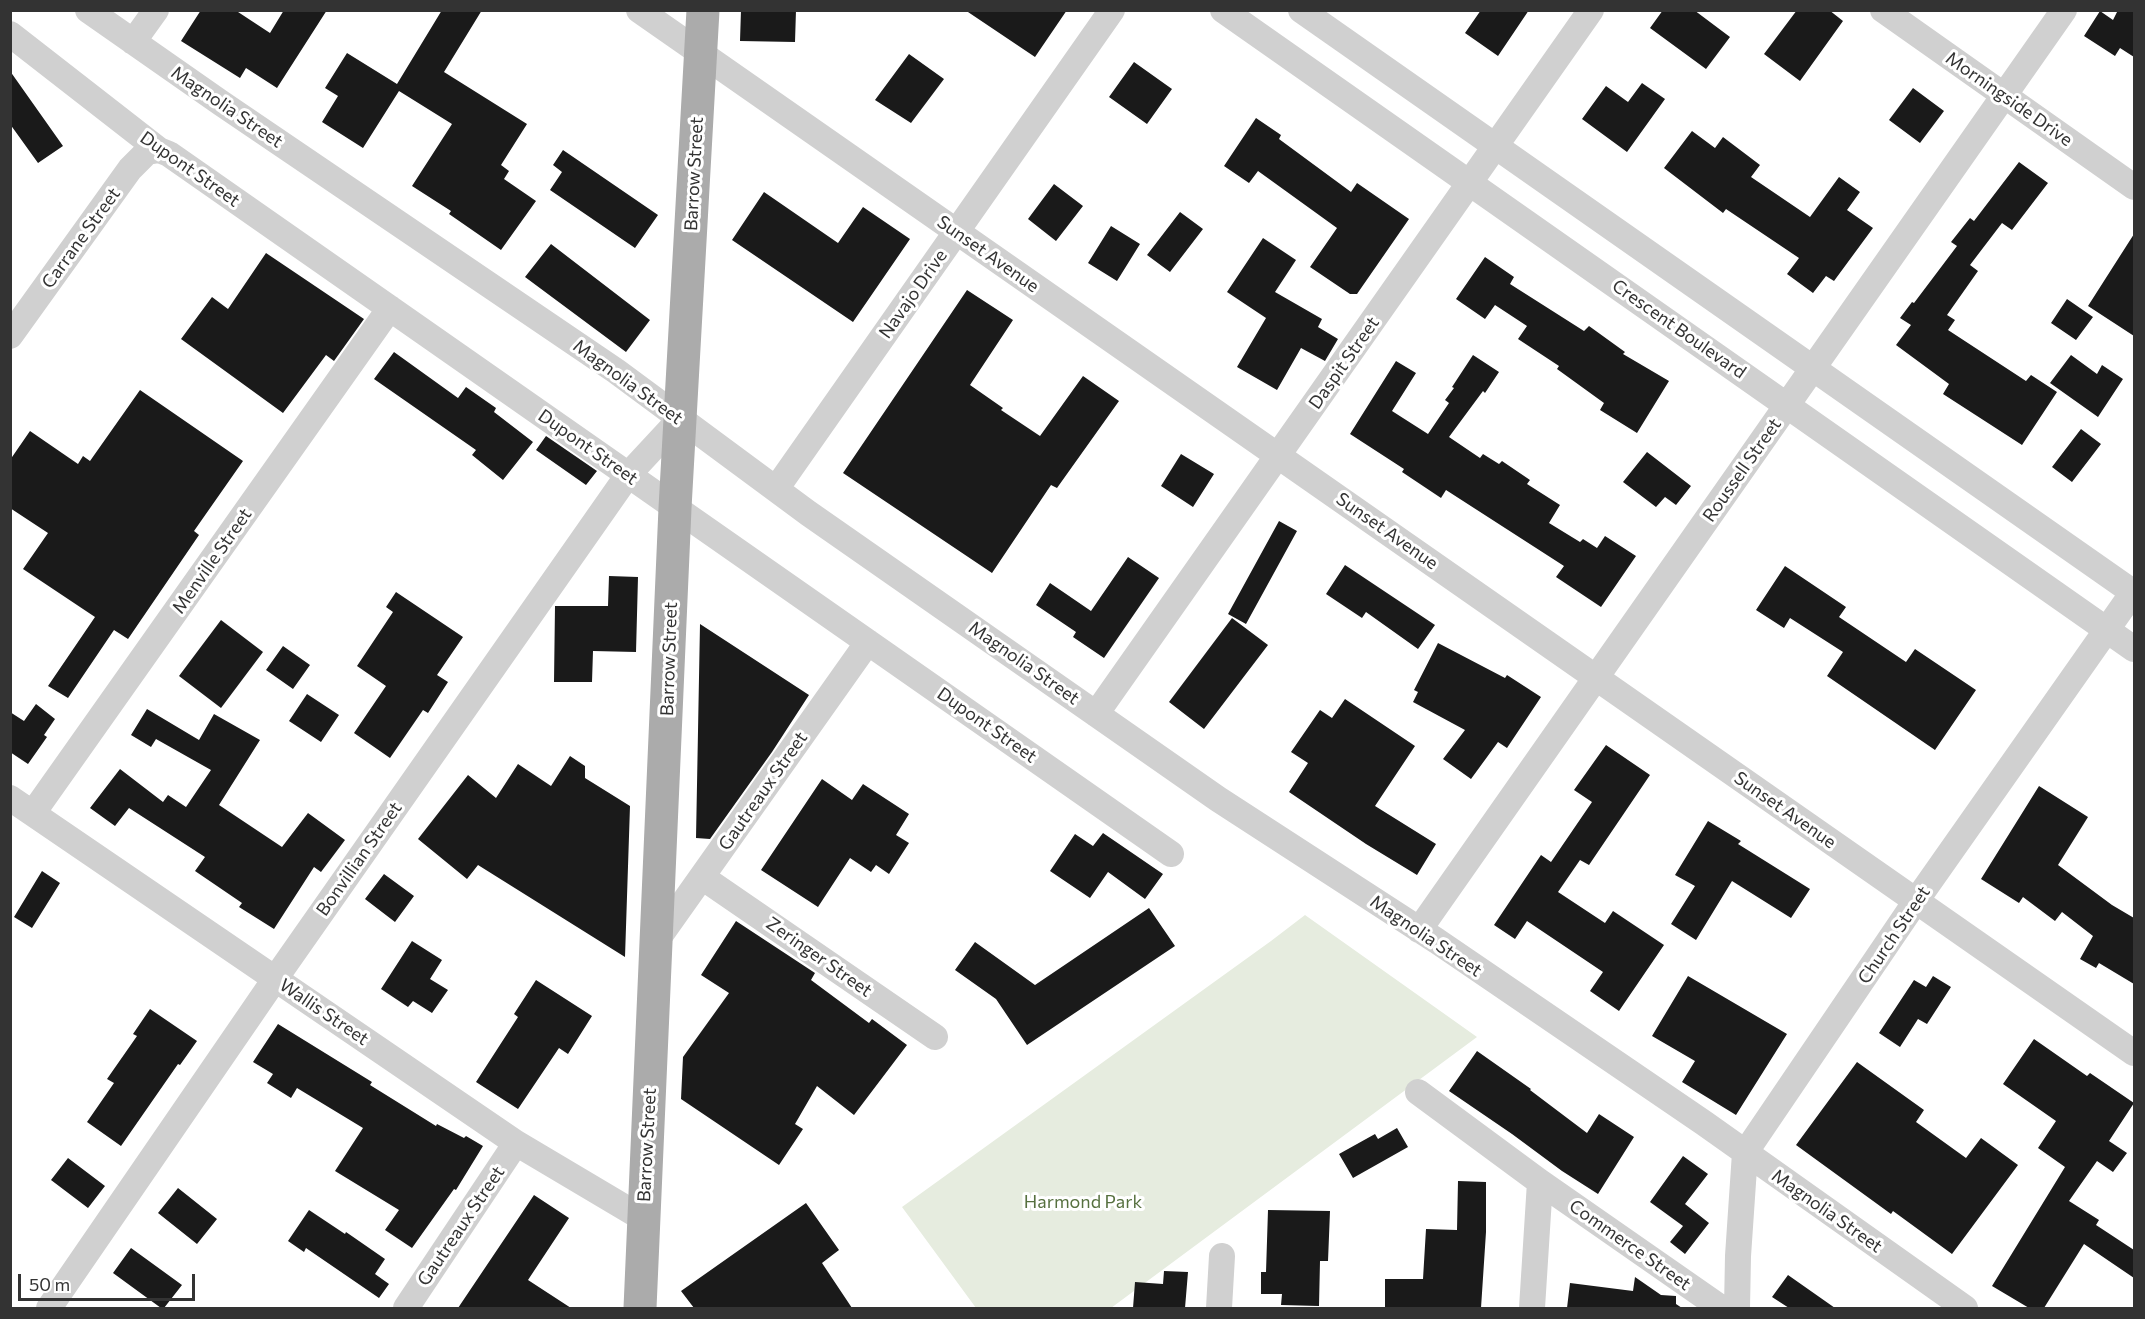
<!DOCTYPE html>
<html>
<head>
<meta charset="utf-8">
<style>
	body { margin:0 }
	#map { position:relative; width:2145px; height:1319px; overflow:hidden; background:#fff; font-family:Commissioner,sans-serif }
	canvas { display:block }
	.frame { position:absolute; inset:0; border:12px solid #333; pointer-events:none }
	.scale { position:absolute; left:18px; top:1274px; width:177px; height:27px; box-sizing:border-box; border:3px solid #333; border-top:0; padding-left:8px; font-size:18px; line-height:21px; white-space:nowrap; color:#333; -webkit-text-stroke:4px #fff; paint-order:stroke }
</style>
</head>
<body>
<div id="map">
<canvas width="2145" height="1319"></canvas>
<div class="frame"></div>
<div class="scale">50 m</div>
</div>
<script>
const g = document.querySelector('canvas').getContext('2d');
g.lineJoin = 'round';
function paint(path, color) {
  g.fillStyle = color;
  g.fill(path, 'evenodd');
}
function shape(rows) {
  const path = new Path2D();
  for (const r of rows) {
    path.moveTo(r[0], r[1]);
    for (let i = 2; i < r.length; i += 2) path.lineTo(r[i], r[i + 1]);
  }
  return path;
}
function strokePath(path, color, width, dash) {
  g.strokeStyle = color;
  g.lineWidth = width;
  g.lineCap = dash ? 'butt' : 'round';
  g.setLineDash(dash || []);
  g.stroke(path);
}
function write(font, color, halo, rows, align = 'center') {
  g.font = font + ' Commissioner,sans-serif';
  g.lineWidth = 6;
  g.setLineDash([]);
  g.textBaseline = 'middle';
  g.strokeStyle = halo;
  g.fillStyle = color;
  for (const [text, x, y, turn = 0] of rows) {
    g.save();
    g.translate(x, y);
    g.rotate((+turn || 0) * Math.PI / 180);
    g.textAlign = isNaN(turn) ? turn : align;
    if (halo) g.strokeText(text, 0, 0);
    g.fillText(text, 0, 0);
    g.restore();
  }
}
paint(shape([
	[1305,915,1477,1037,1111,1308,976,1308,902,1207,1271,941]
]), '#e6ecdf');
paint(shape([
	[201,10,235,10,270,33,284,10,327,10,277,88,246,68,240,78,181,41],
	[442,10,482,10,444,72,527,124,501,165,509,171,504,179,536,201,501,250,449,214,451,211,412,186,452,124,399,91,363,148,322,122,338,96,325,88,347,53,397,84],
	[741,10,796,10,795,42,740,41],
	[965,10,1067,10,1035,57],
	[1481,10,1529,10,1498,56,1465,33],
	[1663,10,1694,10,1730,37,1706,69,1650,28],
	[1797,10,1829,10,1843,21,1800,81,1764,54],
	[2118,10,2134,10,2134,57,2120,48,2115,56,2084,36,2100,11,2113,20],
	[909,54,944,79,911,123,875,100],
	[1134,62,1172,89,1147,124,1109,97],
	[10,71,63,146,38,163,10,124],
	[1642,83,1665,99,1627,152,1582,119,1606,86,1628,102],
	[1913,88,1944,111,1920,143,1889,120],
	[1256,118,1281,135,1279,139,1351,192,1357,183,1409,219,1357,294,1350,294,1310,267,1337,228,1258,171,1249,183,1224,166],
	[1692,131,1715,148,1723,137,1760,165,1751,177,1810,217,1839,177,1860,192,1847,210,1873,228,1834,281,1826,276,1813,293,1787,274,1799,258,1726,209,1723,213,1664,168],
	[563,150,658,215,635,248,550,190,562,172,553,165],
	[2019,162,2048,183,2012,230,2002,223,1970,265,1978,271,1947,315,1955,320,1948,330,2026,381,2031,375,2057,392,2022,445,1943,394,1949,384,1896,345,1911,325,1900,318,1912,302,1914,303,1957,246,1951,242,1970,218,1974,221],
	[1054,184,1083,206,1056,241,1028,219],
	[764,192,838,243,863,207,910,239,853,322,732,240],
	[1180,212,1203,229,1170,272,1147,255],
	[1111,226,1140,244,1117,281,1088,263],
	[2134,234,2134,336,2088,306],
	[1263,238,1296,260,1275,292,1322,319,1318,327,1338,339,1325,361,1301,348,1277,390,1237,367,1266,318,1227,292],
	[551,244,650,320,626,352,525,277],
	[266,253,364,319,334,361,326,355,283,413,181,339,212,297,228,309],
	[1485,257,1514,277,1510,284,1584,331,1589,326,1625,352,1623,354,1669,381,1637,433,1600,410,1604,403,1557,369,1559,366,1518,339,1527,326,1495,305,1485,319,1456,299],
	[967,290,1013,320,970,385,1003,408,1001,410,1040,436,1083,376,1119,401,1057,488,1051,485,992,573,843,473],
	[2067,299,2093,317,2076,340,2051,323],
	[394,352,458,398,466,387,496,408,494,412,533,442,503,480,472,455,476,450,374,379],
	[1473,355,1499,372,1485,393,1483,391,1449,437,1480,458,1483,454,1499,464,1502,461,1530,480,1527,484,1560,505,1549,523,1580,542,1583,539,1597,548,1605,536,1636,556,1601,607,1556,577,1564,566,1446,490,1441,498,1402,472,1404,469,1350,434,1396,361,1416,373,1392,411,1428,434,1449,403,1445,400,1454,388,1452,387],
	[2071,355,2097,374,2102,365,2123,379,2098,417,2050,383],
	[140,390,243,461,194,531,199,535,128,639,114,630,68,698,48,686,95,617,23,569,48,533,10,508,10,460,30,431,78,464,83,456,90,461],
	[2081,429,2101,444,2072,482,2052,467],
	[546,436,597,471,586,485,536,450],
	[1647,452,1691,486,1676,505,1665,497,1656,507,1623,482],
	[1181,454,1214,474,1193,507,1161,486],
	[1279,521,1297,531,1246,624,1228,614],
	[1128,557,1159,578,1104,658,1073,637,1076,632,1036,605,1050,583,1091,611],
	[1345,565,1435,625,1418,649,1366,612,1362,618,1326,594],
	[1785,566,1846,607,1839,617,1906,662,1915,649,1976,690,1935,750,1827,676,1843,652,1790,618,1784,628,1756,610],
	[609,576,638,577,636,652,593,651,592,682,554,682,555,606,608,606],
	[396,592,463,637,437,675,448,682,428,713,423,710,390,758,354,733,386,686,357,666,393,612,386,607],
	[1232,618,1268,645,1204,729,1169,702],
	[221,620,263,652,221,708,179,676],
	[700,624,809,695,772,752,710,839,696,838],
	[1438,643,1505,678,1507,675,1541,697,1507,748,1498,742,1471,779,1443,759,1465,730,1413,702,1418,692,1414,690],
	[283,646,310,665,293,689,266,670],
	[307,694,339,715,321,742,289,721],
	[1345,699,1415,746,1375,806,1436,844,1417,875,1366,844,1289,792,1308,763,1291,752,1320,710,1332,718],
	[36,704,55,719,44,735,47,737,28,764,10,752,10,712,24,721],
	[147,709,199,740,214,714,260,740,219,805,282,847,308,813,345,840,321,872,314,867,274,929,239,907,242,903,195,871,205,857,129,808,115,826,90,808,120,769,163,802,168,795,186,807,211,770,156,739,151,747,131,735],
	[1606,745,1650,775,1589,865,1580,860,1558,892,1605,923,1613,911,1664,945,1619,1011,1590,991,1603,972,1527,921,1515,939,1494,925,1541,855,1551,862,1592,802,1574,790],
	[570,756,585,766,585,778,630,806,625,957,478,865,467,879,418,839,468,775,496,798,518,764,551,786],
	[822,779,852,800,863,784,909,814,896,835,909,843,889,874,876,865,871,872,850,858,818,907,761,870],
	[2039,786,2088,817,2058,865,2112,905,2134,918,2134,984,2099,963,2096,968,2080,959,2093,936,2062,912,2055,921,2023,897,2019,903,1981,879],
	[1708,821,1741,841,1738,844,1810,889,1791,918,1732,881,1696,940,1671,924,1695,886,1675,875],
	[1103,833,1163,874,1145,899,1108,872,1090,898,1050,871,1075,834,1093,846],
	[42,871,60,883,32,928,14,917],
	[384,874,414,896,395,922,365,899],
	[1149,908,1175,946,1027,1045,996,999,955,970,975,942,1035,985],
	[736,921,815,973,811,980,869,1023,872,1019,907,1045,854,1115,817,1086,795,1124,803,1129,779,1165,681,1099,683,1057,729,993,701,975],
	[412,941,442,960,430,979,448,990,432,1013,413,1001,408,1007,381,989],
	[1688,976,1787,1034,1736,1115,1682,1082,1695,1061,1652,1036],
	[1933,976,1951,987,1927,1024,1918,1019,1900,1047,1879,1033,1914,980,1926,987],
	[536,980,592,1016,568,1054,559,1048,518,1109,476,1082,518,1017,514,1014],
	[150,1009,197,1041,180,1065,178,1064,121,1146,87,1122,114,1083,107,1079,137,1036,133,1034],
	[278,1024,372,1082,370,1085,436,1126,437,1124,464,1138,466,1136,483,1146,456,1190,454,1189,412,1248,385,1230,399,1210,335,1171,363,1128,297,1088,291,1098,267,1083,273,1074,253,1062],
	[2034,1039,2087,1076,2090,1073,2134,1103,2109,1141,2127,1153,2113,1172,2097,1161,2069,1201,2099,1220,2096,1225,2134,1250,2134,1278,2084,1244,2044,1308,2029,1308,1992,1286,2065,1167,2038,1148,2056,1121,2003,1084],
	[1477,1051,1531,1089,1530,1090,1587,1133,1599,1114,1634,1137,1598,1194,1562,1171,1512,1134,1449,1091],
	[1857,1062,1924,1110,1916,1122,1966,1158,1981,1138,2018,1165,1952,1254,1893,1211,1891,1214,1796,1145],
	[1397,1128,1408,1147,1353,1178,1339,1154,1375,1134,1378,1139],
	[1683,1156,1708,1174,1685,1204,1709,1223,1685,1254,1670,1242,1683,1226,1650,1202],
	[68,1158,105,1186,88,1208,51,1180],
	[1458,1181,1486,1182,1486,1232,1481,1308,1385,1308,1385,1279,1423,1279,1426,1229,1457,1230],
	[178,1188,217,1219,197,1244,158,1213],
	[534,1195,569,1218,528,1280,571,1308,458,1308],
	[806,1203,839,1250,822,1263,852,1308,694,1308,681,1291],
	[309,1210,345,1234,346,1232,385,1259,375,1274,389,1284,379,1298,306,1248,304,1252,288,1241],
	[1268,1210,1330,1211,1328,1261,1320,1261,1319,1306,1281,1305,1282,1294,1261,1294,1261,1272,1266,1272],
	[131,1248,182,1285,164,1308,161,1308,113,1273],
	[1164,1271,1188,1272,1185,1308,1133,1308,1135,1282,1163,1284],
	[1788,1275,1835,1308,1789,1308,1772,1297],
	[1635,1277,1661,1295,1676,1296,1676,1304,1682,1308,1567,1308,1570,1283,1633,1291]
]), '#1a1a1a');
strokePath(shape([
	[88,10,221,103,616,371,808,513,1218,799,1437,941,1704,1123,1965,1308],
	[639,10,2134,1053],
	[1223,10,2134,649],
	[1301,10,2134,593],
	[1883,10,2134,187],
	[10,34,159,150,169,154,1171,854],
	[133,42,156,10],
	[10,336,130,169,147,152,159,150],
	[776,489,1112,10],
	[1096,714,1591,10],
	[10,798,516,1143,644,1219],
	[33,813,390,308],
	[702,877,935,1037],
	[1419,930,2064,10],
	[657,940,868,642],
	[1418,1092,1540,1182,1721,1308],
	[49,1308,275,979,628,475,680,419],
	[406,1308,516,1143],
	[1219,1308,1222,1256],
	[1532,1308,1540,1182],
	[1737,1308,1738,1256,1745,1153,1916,901,2134,591]
]), '#d0d0d0', 26);
strokePath(shape([
	[640,1308,675,508,703,10]
]), '#ababab', 33);
write('18px', '#333', '#fff', [
	["Morningside Drive",2009,99,35],
	["Magnolia Street",227,107,34],
	["Dupont Street",190,169,35],
	["Barrow Street",694,174,-87],
	["Carrane Street",81,238,-54],
	["Sunset Avenue",988,254,35],
	["Navajo Drive",913,294,-55],
	["Crescent Boulevard",1679,329,35],
	["Daspit Street",1344,363,-55],
	["Magnolia Street",628,382,36],
	["Dupont Street",588,447,35],
	["Roussell Street",1742,470,-55],
	["Sunset Avenue",1387,531,35],
	["Menville Street",212,561,-55],
	["Barrow Street",669,659,-88],
	["Magnolia Street",1024,663,35],
	["Dupont Street",987,725,35],
	["Gautreaux Street",763,791,-55],
	["Sunset Avenue",1785,810,35],
	["Bonvillian Street",359,859,-55],
	["Church Street",1894,935,-56],
	["Magnolia Street",1426,936,34],
	["Zeringer Street",819,957,35],
	["Wallis Street",324,1012,34],
	["Barrow Street",647,1145,-87],
	["Magnolia Street",1827,1211,35],
	["Gautreaux Street",461,1226,-56],
	["Commerce Street",1630,1245,35]
]);
write('18px', '#56703f', '#fff', [
	["Harmond Park",1083,1202]
]);
</script>
</body>
</html>
